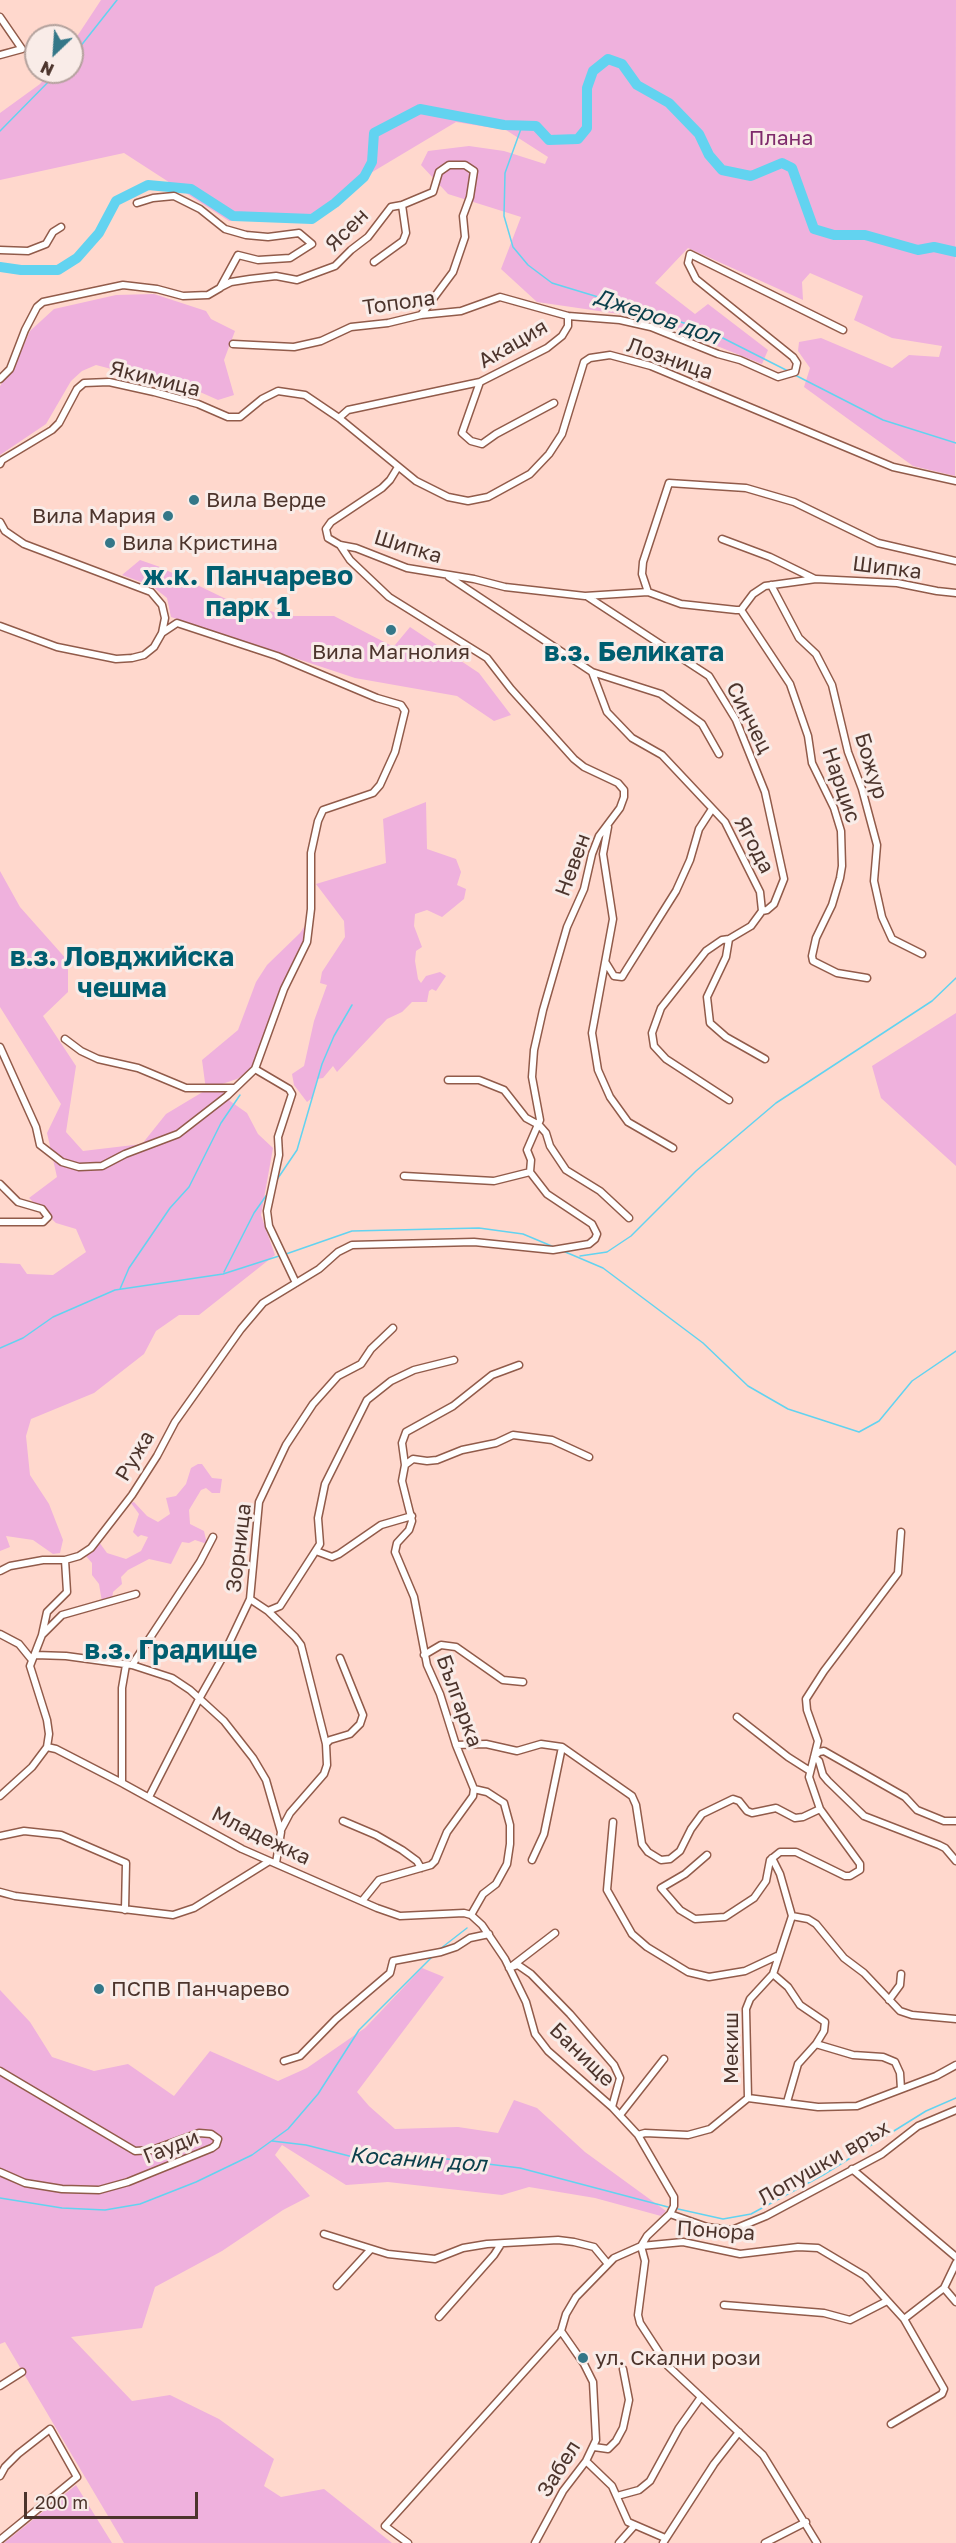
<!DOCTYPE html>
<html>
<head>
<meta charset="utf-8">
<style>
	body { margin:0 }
	#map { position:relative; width:956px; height:2543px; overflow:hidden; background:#ffd8cd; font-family:"Golos Text",sans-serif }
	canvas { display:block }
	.north { position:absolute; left:24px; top:24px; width:60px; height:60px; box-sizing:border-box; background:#f9ece8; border:2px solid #b4a29d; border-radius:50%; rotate:205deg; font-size:16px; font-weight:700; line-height:24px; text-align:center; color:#4c342c }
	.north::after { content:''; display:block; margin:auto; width:21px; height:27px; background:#347788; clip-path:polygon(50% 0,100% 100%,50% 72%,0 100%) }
	.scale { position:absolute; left:24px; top:2492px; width:174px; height:27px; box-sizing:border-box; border:3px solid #4c342c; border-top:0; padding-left:8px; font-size:18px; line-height:21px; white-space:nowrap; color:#4c342c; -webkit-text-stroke:4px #f9ece8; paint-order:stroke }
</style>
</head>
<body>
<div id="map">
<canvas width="956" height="2543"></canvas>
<div class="north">N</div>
<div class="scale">200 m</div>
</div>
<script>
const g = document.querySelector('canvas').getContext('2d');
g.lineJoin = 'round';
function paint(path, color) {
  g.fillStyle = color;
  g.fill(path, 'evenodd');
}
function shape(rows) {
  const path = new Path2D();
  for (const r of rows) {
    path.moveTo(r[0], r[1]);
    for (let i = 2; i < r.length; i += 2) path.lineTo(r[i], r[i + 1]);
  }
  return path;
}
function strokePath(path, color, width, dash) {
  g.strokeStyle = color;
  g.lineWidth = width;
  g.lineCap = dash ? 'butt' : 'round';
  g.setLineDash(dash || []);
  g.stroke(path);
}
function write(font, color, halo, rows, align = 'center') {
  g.font = font + ' "Golos Text",sans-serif';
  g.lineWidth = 6;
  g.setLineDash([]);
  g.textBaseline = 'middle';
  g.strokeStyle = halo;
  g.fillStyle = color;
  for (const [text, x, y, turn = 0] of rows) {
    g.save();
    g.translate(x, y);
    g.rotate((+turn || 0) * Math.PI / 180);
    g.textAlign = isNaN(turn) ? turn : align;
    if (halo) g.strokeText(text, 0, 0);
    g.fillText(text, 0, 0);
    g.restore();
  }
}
paint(shape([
	[101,0,956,0,955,476,913,466,804,387,810,368,798,351,799,342,821,338,892,368,909,355,939,357,942,346,892,338,854,320,863,296,810,273,802,282,803,300,688,248,655,283,695,314,708,304,768,350,762,364,647,318,537,302,501,269,521,217,448,194,421,165,428,151,469,146,504,151,545,164,548,157,506,130,456,122,364,177,335,203,312,219,229,221,124,153,0,180,0,113,40,84,50,72,72,72,72,44],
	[154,294,206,311,211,319,235,331,224,360,234,395,218,400,200,392,96,365,82,371,71,381,46,424,0,455,0,386,19,356,30,331,54,309,116,295],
	[140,560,160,567,224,598,288,616,334,616,390,645,395,645,410,627,479,673,511,715,494,721,457,696,355,678,171,617,167,598,152,586,122,575],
	[426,802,427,849,456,859,461,872,457,885,466,889,464,899,442,917,427,910,415,914,414,926,422,947,416,951,415,961,418,979,421,983,426,976,440,972,446,976,436,991,432,989,429,991,427,1002,412,1002,402,1012,387,1019,337,1072,333,1066,323,1078,317,1079,312,1098,307,1102,294,1085,292,1074,304,1066,314,1021,327,985,320,983,322,972,345,937,344,921,316,884,386,863,383,819],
	[0,871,20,907,68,961,68,992,43,1016,76,1066,66,1132,83,1151,142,1144,166,1114,206,1090,202,1060,238,1030,256,982,267,965,300,933,309,920,305,941,253,1068,237,1079,219,1085,230,1101,247,1113,258,1134,273,1148,261,1215,275,1255,199,1315,179,1315,156,1331,144,1354,94,1393,31,1419,26,1436,30,1475,49,1504,63,1540,60,1553,53,1554,33,1540,6,1536,10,1547,0,1551,0,1263,20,1264,27,1274,53,1275,86,1252,76,1229,56,1223,29,1198,57,1177,47,1133,61,1104,0,1007],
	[956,1013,956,1166,881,1098,872,1066],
	[198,1464,202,1464,212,1478,222,1479,220,1493,212,1493,206,1488,201,1490,189,1510,190,1524,204,1531,207,1544,195,1540,189,1543,182,1542,171,1564,149,1559,128,1570,121,1577,122,1584,113,1592,112,1600,102,1602,99,1584,92,1575,92,1563,85,1555,99,1542,107,1553,126,1559,141,1551,148,1537,141,1535,138,1537,133,1532,139,1514,131,1503,134,1502,147,1516,158,1522,170,1514,166,1498,176,1496,186,1484,191,1468],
	[422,1968,444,1977,357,2092,369,2106,395,2129,458,2127,498,2133,514,2100,537,2108,585,2152,666,2211,661,2216,595,2198,529,2187,502,2195,388,2182,346,2185,282,2145,275,2155,310,2196,283,2210,222,2251,155,2287,142,2328,71,2337,132,2401,170,2395,219,2419,274,2459,264,2486,281,2497,324,2489,392,2543,124,2543,5,2342,0,2344,0,1990,30,2022,52,2057,94,2071,128,2064,174,2096,210,2051,278,2081,307,2068,365,2028],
	[76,2485,112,2543,4,2543]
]), '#efb1dd');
strokePath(shape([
	[72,57,117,0],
	[522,126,505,173,504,216,513,247,528,265,552,283,707,330,788,371],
	[0,131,58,72],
	[795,375,883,420,956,443],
	[276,1181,297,1150,322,1064,334,1036,352,1005],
	[563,1251,603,1268,703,1343,748,1386,788,1409,859,1432,879,1421,912,1381,956,1351],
	[286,1254,352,1231,479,1228,523,1234,554,1247],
	[580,1256,607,1252,631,1236,696,1171,776,1103,932,1001,956,978],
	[224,1272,254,1213,268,1193],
	[120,1289,129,1268,170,1208,189,1187,221,1123,240,1095],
	[0,1348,23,1338,53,1317,115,1290,223,1274,279,1256],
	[440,1949,467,1928],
	[272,2141,306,2145,361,2159,400,2160,431,2157,520,2168,668,2207],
	[0,2198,62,2208,105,2210,140,2204,196,2182,252,2155,288,2129,318,2094,359,2030,432,1957],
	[678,2209,723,2219,751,2214,823,2175,926,2111,956,2098]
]), '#62d3f0', 1.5);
strokePath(shape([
	[0,267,21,270,58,270,77,258,99,233,116,201,148,185,191,189,233,216,312,219,335,203,364,177,372,162,374,133,420,109,504,125,536,126,549,140,578,139,587,128,587,88,593,71,608,59,622,64,637,85,669,103,699,134,709,155,722,170,751,176,782,163,792,168,814,229,834,235,865,235,918,250,934,247,956,252]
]), '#62d3f0', 10);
const minor = shape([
	[0,17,22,49,0,55],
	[0,250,28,251,46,244,53,232,61,227],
	[374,262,403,241,406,233,402,205],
	[221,287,231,282,250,279,276,276,297,280,335,266,351,250,368,237,391,207,402,205,433,192,439,172,449,165,465,165,474,171,470,197,463,216,465,237,453,272,421,315],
	[233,344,294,347,321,341,351,327,388,323,421,315,461,311,500,297,568,316,620,320,651,327,718,354,740,360,778,377,795,372,797,363,793,357,696,279,688,263,690,254,843,330],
	[0,379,10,369,25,330,37,307,43,302,123,285,157,289,183,296,208,295,220,288,238,255,258,260,290,258,312,244,299,233,268,237,246,235,225,229,200,209,174,196,153,198,137,203],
	[480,382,462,433,471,441,482,444,496,434,554,403],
	[339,418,348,410,480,382,547,348,562,336,568,326,568,316],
	[0,464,2,460,52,430,59,423,77,389,84,383,109,382,154,392,198,404,228,417,240,417,262,399,278,391,305,395,339,418,416,481,448,497,468,501,488,497,530,474,549,454,562,434,584,362,590,358,610,355,651,366,893,467,956,481],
	[398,467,390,480,382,488,331,522,326,529,328,538,340,545,356,548,407,568,474,579,505,587,585,596,648,592],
	[0,522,5,531,24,544,151,592,162,605,165,618,162,633,154,647,144,655,132,658,116,659,57,647,0,626],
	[722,539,770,557,815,579],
	[340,545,350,560,389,597,487,658,511,689,574,759,584,767,618,783,624,790,624,797,620,808,599,836,592,854,584,889,567,927,543,1010,534,1050,532,1077,540,1120,527,1150,531,1160,530,1172,494,1181,404,1176],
	[449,577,592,672,661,694,702,724,719,754],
	[771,585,799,638,816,654,832,685,848,752,862,789,877,845,874,881,882,917,892,939,922,954],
	[648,592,642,574,643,562,669,483,746,488,794,502,878,543,956,561],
	[648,592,681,604,736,610,741,610,753,594,765,586,816,579,897,583,937,591,956,593],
	[588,597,709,676,736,720,765,792,784,879,774,904,767,910,762,911],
	[741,610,790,684,808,736,812,763,834,808,841,831,842,866,840,878,832,905,816,938,812,956,813,961,837,973,867,978],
	[592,672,607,712,632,738,662,755,725,822,760,892,762,911,751,926,729,939,722,940,706,951,661,1008,652,1033,654,1046,666,1059,729,1100],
	[608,827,603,854,613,919,592,1033,598,1070,610,1097,628,1122,673,1148],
	[729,939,726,957,707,997,710,1023,726,1037,765,1059],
	[606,963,614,976,622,977,625,972,676,891,690,860,699,829,712,809],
	[65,1039,81,1051,98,1059,138,1068,186,1088,235,1088],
	[0,1047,36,1127,40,1145,62,1162,79,1167,102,1166,125,1154,178,1134,227,1096,255,1069,284,989,307,942,311,909,311,853,318,821,323,810,373,793,380,785,395,752,405,711,401,705,377,698,277,656,177,623,162,633],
	[255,1069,289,1089,292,1094,278,1137,279,1155,267,1211,269,1226,296,1283],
	[448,1080,479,1080,504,1090,526,1118,539,1125,546,1133,550,1146,566,1170,600,1191,629,1218],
	[0,1184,18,1202,42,1209,48,1217,43,1222,0,1222],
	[405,1465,413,1459,427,1461,437,1460,462,1450,496,1443,513,1435,552,1440,589,1457],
	[405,1465,402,1443,406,1432,453,1406,492,1375,519,1365],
	[316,1551,332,1557,339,1554,381,1525,412,1516],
	[0,1571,10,1566,43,1560,65,1560,79,1556,91,1548,132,1495,157,1456,175,1422,241,1329,263,1303,319,1269,338,1252,352,1245,474,1242,553,1250,589,1244,595,1239,597,1234,592,1224,547,1194,530,1172],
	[250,1599,268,1611,280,1606,320,1544,318,1518,325,1484,367,1400,391,1381,414,1370,454,1360],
	[268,1611,295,1637,301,1645,326,1744,327,1765,324,1774,290,1813,281,1830],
	[0,1634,19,1644,32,1660],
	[42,1635,47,1612,67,1592,65,1560],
	[35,1655,66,1656,132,1665,172,1678,190,1690,224,1721,253,1758,266,1780,281,1832,276,1863],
	[424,1655,441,1645,456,1647,503,1680,523,1682],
	[132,1665,200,1562,213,1537],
	[737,1717,788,1757,810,1771],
	[326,1744,330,1740,350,1734,360,1724,363,1715,340,1658],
	[456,1745,486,1744,517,1751,541,1744,562,1747,632,1796,636,1805,642,1844,648,1852,661,1860,670,1859,680,1851,691,1829,702,1814,733,1799,739,1801,747,1811,752,1813,776,1808,795,1818,803,1817,820,1809],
	[47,1747,56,1749,122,1783,242,1849,377,1908,400,1916,464,1913,471,1915],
	[122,1783,122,1688,126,1665],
	[0,1796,32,1767,47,1747,49,1734,47,1720,30,1666,42,1635,62,1615,136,1594],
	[149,1797,199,1699,221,1660,250,1599,259,1502,286,1445,313,1404,330,1385,338,1376,361,1364,371,1349,393,1328],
	[343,1821,376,1835,402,1850,417,1861,421,1868],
	[956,1821,944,1821,917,1810,905,1797,824,1751,819,1752,814,1757,819,1761,823,1775,828,1781,864,1816,939,1845,945,1848,956,1861],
	[613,1822,607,1890,632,1934,647,1947,688,1972,709,1977,745,1971,777,1956],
	[0,1836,24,1831,61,1835,126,1863,125,1910],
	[707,1855,685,1874,661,1888,680,1910,695,1919,725,1917,754,1898,766,1881,770,1860,780,1852,796,1852,845,1876,850,1876,860,1870,860,1864,820,1809,809,1777,818,1741,807,1710,806,1699,824,1671,898,1573,901,1532],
	[532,1860,544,1834,562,1747],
	[0,1892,15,1896,173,1915,194,1908,268,1862],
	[362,1901,379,1880,431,1865,435,1861,447,1832,473,1796,474,1789,456,1745,440,1694,427,1665,414,1597,395,1552,397,1543,409,1530,412,1521,402,1481,405,1465],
	[471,1915,482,1925,505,1959,526,2002,535,2034,548,2051,612,2107,638,2135,674,2197,674,2206,670,2214,647,2236,641,2246],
	[471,1915,483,1894,496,1884,507,1864,510,1844,510,1825,504,1803,487,1792,474,1789],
	[792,1916,808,1919,816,1924,844,1958,864,1973,900,2011,912,2015,956,2019],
	[512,1966,555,1933],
	[509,1968,518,1965,531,1974,570,2014,614,2065,620,2078,612,2107],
	[773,1974,788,1987,800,2005,825,2022,824,2031,816,2044,798,2064,787,2102],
	[889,2000,900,1985,901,1974],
	[816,2044,853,2055,883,2057,895,2062,900,2073,901,2089],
	[284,2061,300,2056,336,2019,390,1973,393,1961,441,1952,456,1947,470,1938,489,1934],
	[0,2071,135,2151,152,2150,199,2133,211,2134,218,2139,216,2145,212,2148,128,2182,99,2190,62,2189,25,2183,0,2172],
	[748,2098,746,2009,750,1999,773,1974,792,1916,780,1874,772,1858],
	[748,2098,818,2107,857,2106,936,2076,956,2065],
	[620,2115,664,2059],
	[638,2135,645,2133,688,2135,710,2129,748,2098],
	[852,2169,956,2257],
	[670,2214,707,2227,732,2230,766,2216,882,2154,918,2126,956,2110],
	[324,2234,388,2254,435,2259,463,2248,487,2244,558,2240,574,2242,594,2247,608,2264],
	[641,2246,645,2261,638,2315,640,2323,668,2366,763,2455,817,2543],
	[337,2286,371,2249],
	[944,2288,956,2302],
	[724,2305,824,2313,850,2320,887,2301],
	[439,2317,494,2255,501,2244],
	[904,2319,944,2288,956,2263],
	[0,2386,22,2372],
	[594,2447,608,2449,616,2441,623,2428,629,2400,623,2369],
	[586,2461,612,2486,628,2522,665,2538],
	[0,2476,5,2467,18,2454,50,2429,77,2477,0,2540],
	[617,2496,639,2490,650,2481,679,2428,701,2397],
	[408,2543,385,2526,561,2331,566,2314,576,2297,614,2258,641,2246,683,2242,740,2254,798,2247,818,2248,865,2276,904,2319,944,2389,942,2394,891,2424],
	[535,2543,563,2491,586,2461,596,2440,593,2382,584,2364,561,2331],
	[619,2543,634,2526],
	[663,2543,714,2464,739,2432],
	[765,2543,806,2522]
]);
strokePath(minor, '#915b4a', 9);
strokePath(minor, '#fff', 6);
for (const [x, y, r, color] of [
	[194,500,6,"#347788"],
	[168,516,6,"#347788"],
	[110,543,6,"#347788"],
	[391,630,6,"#347788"],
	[99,1989,6,"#347788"],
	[583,2358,6,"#347788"]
]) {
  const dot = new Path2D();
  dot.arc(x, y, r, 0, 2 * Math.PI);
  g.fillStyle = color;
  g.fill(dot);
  strokePath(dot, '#f9ece8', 2);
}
write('21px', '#7f2b6c', '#f9ece8', [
	["Плана",781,138]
]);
write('21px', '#4c342c', '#f9ece8', [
	["Ясен",347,230,-45],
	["Топола",399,303,-8],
	["Акация",513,344,-30],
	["Лозница",670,359,19],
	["Якимица",155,379,14],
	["Шипка",408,547,17],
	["Шипка",887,568,7],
	["Синчец",749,718,63],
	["Божур",871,766,73],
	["Нарцис",841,785,71],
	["Ягода",754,845,62],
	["Невен",573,865,-70],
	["Ружа",135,1456,-59],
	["Зорница",239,1548,-83],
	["Българка",459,1701,70],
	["Младежка",261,1836,26],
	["Мекиш",731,2048,-90],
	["Банище",582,2055,44],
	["Гауди",171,2147,-22],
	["Лопушки връх",824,2163,-30],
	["Понора",716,2231,4],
	["Забел",559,2469,-58]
]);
write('21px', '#4c342c', '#f9ece8', [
	["Вила Верде",206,500],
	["Вила Мария",156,516,"right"],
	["Вила Кристина",122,543],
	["Вила Магнолия",391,652,"center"],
	["ПСПВ Панчарево",111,1989],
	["ул. Скални рози",595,2358]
], 'left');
write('italic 22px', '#0c404c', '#f9ece8', [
	["Джеров дол",657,317,19],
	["Косанин дол",418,2160,4]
]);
write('bold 27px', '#005e70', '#f9ece8', [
	["ж.к. Панчарево",248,576],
	["парк 1",248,607],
	["в.з. Беликата",634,652],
	["в.з. Ловджийска",122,957],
	["чешма",122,988],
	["в.з. Градище",171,1650]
]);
</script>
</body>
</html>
